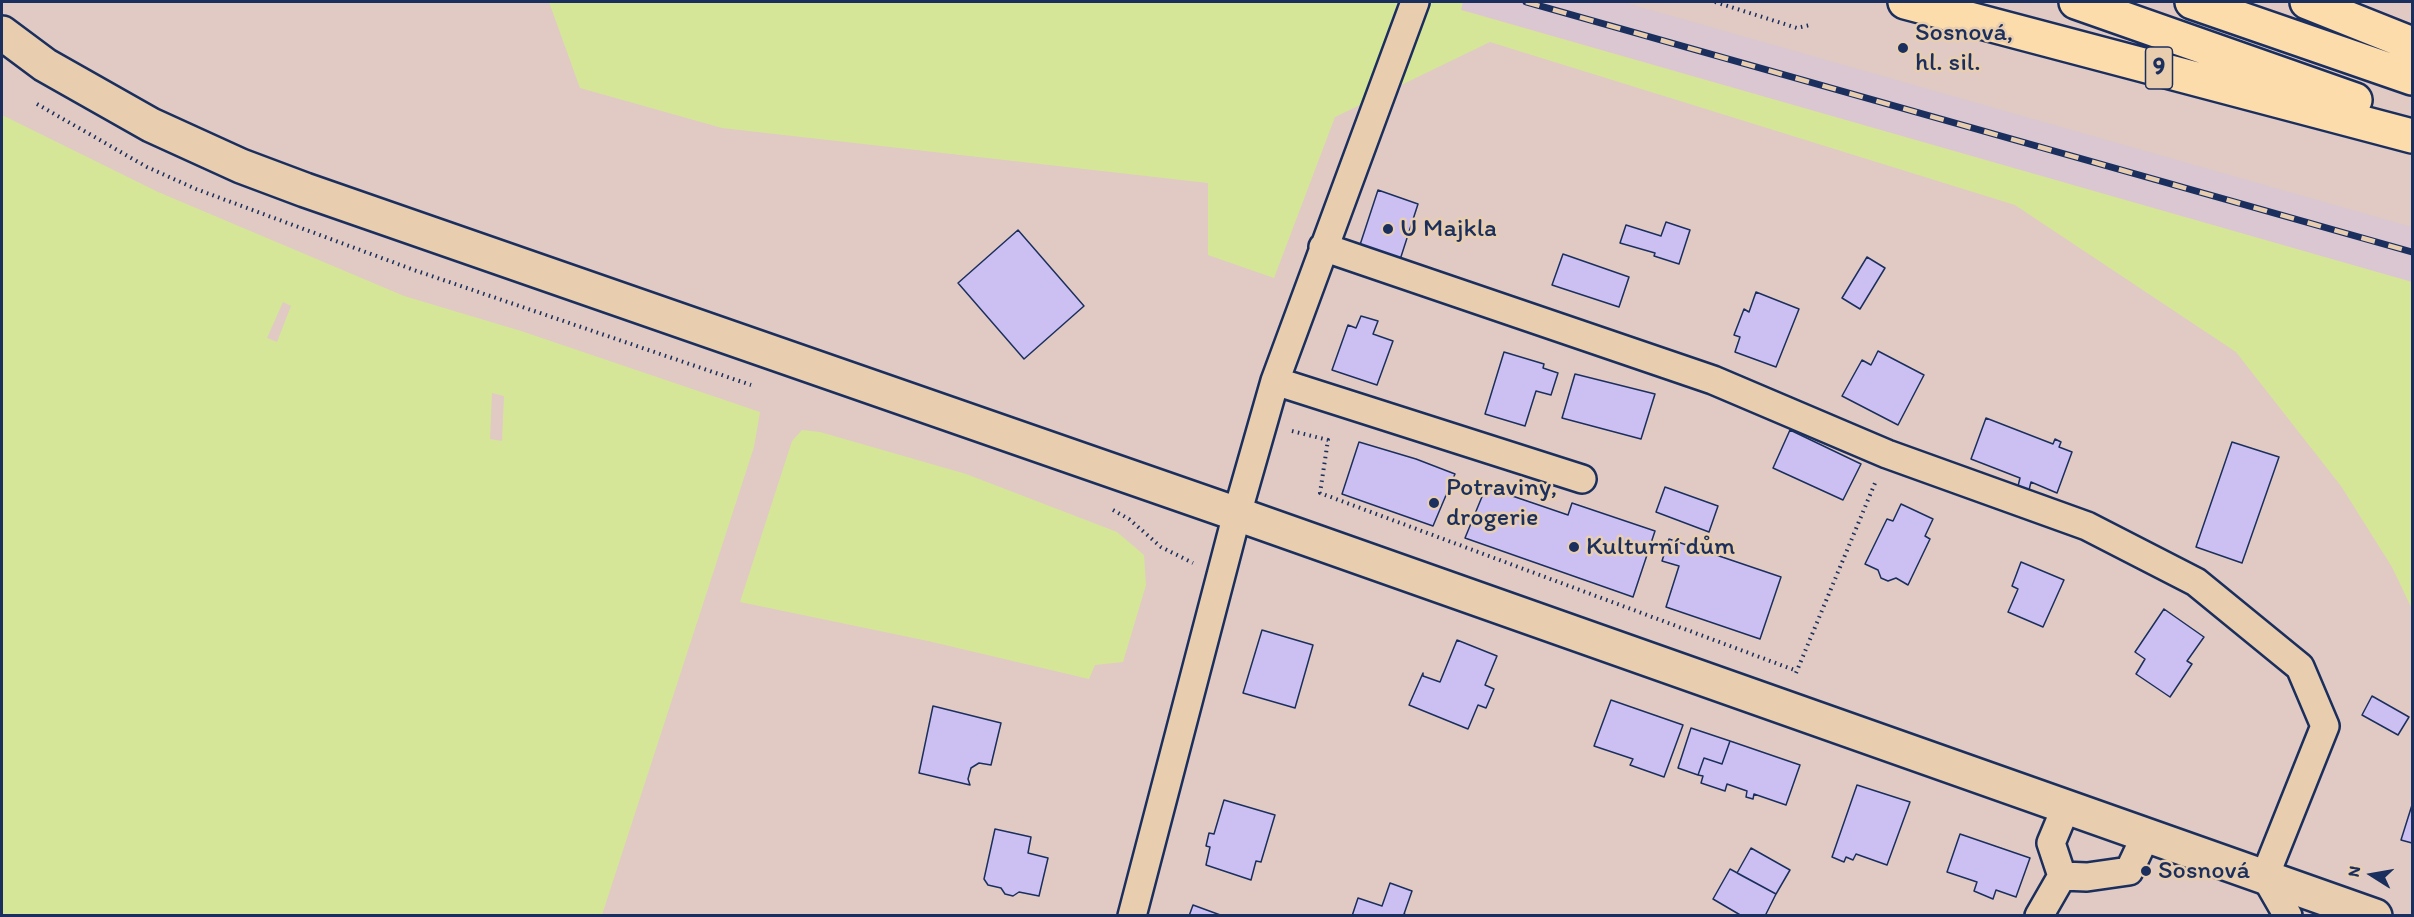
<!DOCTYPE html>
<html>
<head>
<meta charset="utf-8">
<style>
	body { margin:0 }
	#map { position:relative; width:2414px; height:917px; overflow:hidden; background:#e0cac3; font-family:Itim,sans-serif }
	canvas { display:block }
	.frame { position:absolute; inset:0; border:3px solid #1b2f5e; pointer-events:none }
	.north { position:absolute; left:2342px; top:845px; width:60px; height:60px; -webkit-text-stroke:4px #e8ceaf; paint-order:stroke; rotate:281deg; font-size:16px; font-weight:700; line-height:24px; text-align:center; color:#1b2f5e }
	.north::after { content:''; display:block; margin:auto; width:21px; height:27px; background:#1b2f5e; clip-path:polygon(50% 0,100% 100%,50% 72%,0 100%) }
</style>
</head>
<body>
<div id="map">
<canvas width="2414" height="917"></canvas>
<div class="frame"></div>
<div class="north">N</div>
</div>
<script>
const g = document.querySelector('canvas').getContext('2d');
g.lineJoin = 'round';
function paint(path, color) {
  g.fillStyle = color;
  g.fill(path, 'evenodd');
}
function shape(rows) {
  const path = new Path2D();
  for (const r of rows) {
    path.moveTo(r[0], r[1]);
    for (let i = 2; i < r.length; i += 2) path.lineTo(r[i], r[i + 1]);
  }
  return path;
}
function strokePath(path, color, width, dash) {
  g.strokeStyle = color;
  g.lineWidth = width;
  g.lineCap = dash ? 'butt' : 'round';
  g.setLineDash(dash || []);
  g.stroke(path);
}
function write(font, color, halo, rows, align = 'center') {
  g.font = font + ' Itim,sans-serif';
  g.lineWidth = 5;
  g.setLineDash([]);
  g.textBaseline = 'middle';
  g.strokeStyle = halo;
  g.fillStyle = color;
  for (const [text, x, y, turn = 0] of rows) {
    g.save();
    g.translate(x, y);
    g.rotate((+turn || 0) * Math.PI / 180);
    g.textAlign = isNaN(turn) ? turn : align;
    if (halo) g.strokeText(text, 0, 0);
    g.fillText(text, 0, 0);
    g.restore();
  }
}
paint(shape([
	[1463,2,1623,2,2412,227,2412,282,1460,9]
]), '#dac7d1');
paint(shape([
	[549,2,1463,2,1461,10,2412,282,2412,609,2392,567,2341,486,2236,352,2015,205,1490,42,1335,117,1274,278,1208,255,1208,183,722,128,580,88],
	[2,115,158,192,404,296,521,331,760,412,754,447,602,915,2,915],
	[283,302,291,306,277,342,267,338],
	[492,393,504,396,502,441,490,439],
	[802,430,820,432,966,474,1117,532,1144,555,1146,585,1123,662,1095,665,1089,679,928,641,740,602,792,441]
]), '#d6e699');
const building = shape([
	[1378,190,1418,204,1398,266,1357,254,1378,190],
	[1666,222,1690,230,1679,264,1654,256,1655,253,1620,243,1626,225,1661,236,1666,222],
	[1018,230,1084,306,1024,359,958,283,1018,230],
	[1563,254,1629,277,1619,307,1552,285,1563,254],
	[1867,257,1885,268,1860,309,1842,298,1867,257],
	[1756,292,1799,309,1776,367,1735,352,1740,337,1734,335,1744,309,1749,312,1756,292],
	[1361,316,1378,321,1373,334,1393,341,1377,385,1332,370,1348,325,1356,328,1361,316],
	[1878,351,1924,375,1898,425,1842,396,1862,360,1871,365,1878,351],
	[1504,352,1544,364,1543,368,1558,373,1551,395,1536,391,1525,426,1485,414,1504,352],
	[1575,374,1655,394,1641,439,1562,418,1575,374],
	[1986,418,2053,444,2055,439,2061,442,2059,447,2072,452,2057,493,2031,482,2029,490,2018,486,2020,478,1971,459,1986,418],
	[1790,430,1861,464,1843,500,1773,468,1790,430],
	[1359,442,1416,459,1455,474,1433,526,1342,494,1359,442],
	[2232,442,2279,457,2242,563,2196,547,2232,442],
	[1486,487,1568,515,1572,503,1655,531,1633,597,1465,538,1486,487],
	[1665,487,1718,506,1709,532,1656,512,1665,487],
	[1901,504,1933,519,1925,536,1930,539,1908,585,1896,578,1888,581,1881,578,1878,570,1865,564,1887,519,1893,521,1901,504],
	[1669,539,1781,577,1760,639,1666,607,1679,566,1662,561,1669,539],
	[2021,562,2064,580,2043,627,2008,612,2018,589,2012,586,2021,562],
	[2164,609,2204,637,2187,661,2192,664,2170,697,2136,674,2145,659,2135,652,2164,609],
	[1262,630,1313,645,1295,708,1243,693,1262,630],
	[1457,640,1497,656,1485,685,1494,689,1486,708,1478,705,1468,729,1409,705,1423,673,1423,676,1440,682,1457,640],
	[2372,696,2409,717,2398,735,2362,715,2372,696],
	[1611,700,1683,725,1664,777,1630,765,1633,759,1594,746,1611,700],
	[933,706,1001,723,991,765,979,763,971,768,968,779,970,785,919,773,933,706],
	[1691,728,1730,741,1722,764,1704,758,1698,775,1678,768,1691,728],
	[1730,741,1800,765,1786,805,1754,794,1753,799,1746,797,1747,791,1727,784,1725,791,1701,783,1703,776,1698,775,1704,758,1722,764,1730,741],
	[1857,785,1910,802,1887,865,1856,854,1853,860,1846,857,1844,862,1832,857,1857,785],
	[1224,800,1275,815,1261,862,1256,861,1251,880,1206,865,1210,847,1206,846,1209,833,1214,834,1224,800],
	[2412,805,2412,843,2401,840,2412,805],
	[995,829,1031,837,1028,853,1048,858,1039,896,1019,892,1013,896,1005,894,1001,888,988,885,984,879,995,829],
	[1960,834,2030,858,2016,897,1996,890,1993,899,1974,891,1977,882,1947,872,1960,834],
	[1751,848,1790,870,1776,894,1737,873,1751,848],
	[1730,869,1776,894,1765,916,1742,916,1713,899,1730,869],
	[1390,883,1412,891,1404,914,1409,916,1352,916,1358,898,1382,906,1390,883],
	[1193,905,1223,916,1189,916,1193,905]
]);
paint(building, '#ccc0f2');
strokePath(building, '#1b2f5e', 1.5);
const minor = shape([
	[1323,247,1713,380,1887,454,2087,526,2196,582,2300,667,2325,726,2265,876,2288,916],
	[1275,381,1582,479],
	[2066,807,2051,843,2062,876,2087,877,2129,871,2146,835],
	[1132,916,1237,514,1275,381,1415,2],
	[2039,916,2062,876]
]);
const tertiary = shape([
	[2,33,45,65,151,125,241,166,305,190,1237,514,2375,916]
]);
const primary = shape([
	[1905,2,2412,136],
	[2076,2,2355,100],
	[2192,2,2412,78],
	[2307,2,2412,44]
]);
strokePath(minor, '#1b2f5e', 32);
strokePath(tertiary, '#1b2f5e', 38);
strokePath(primary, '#1b2f5e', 38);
strokePath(shape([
	[1715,2,1797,28,1810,25],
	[37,104,147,167,196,189,414,270,751,385],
	[1292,431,1328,440,1320,493,1797,671],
	[1113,510,1129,519,1161,547,1193,563],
	[1796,673,1875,483]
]), '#1b2f5e', 4, [1.5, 4.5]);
strokePath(minor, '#e8ceaf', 27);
strokePath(tertiary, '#e8ceaf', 33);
strokePath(primary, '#fddcac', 33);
const rail = shape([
	[1526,2,2412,252]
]);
strokePath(rail, '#1b2f5e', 7);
strokePath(rail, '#e8ceaf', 4.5, [14]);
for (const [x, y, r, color] of [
	[1903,48,6,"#1b2f5e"],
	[1388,229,6,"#1b2f5e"],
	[1434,503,6,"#1b2f5e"],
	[1574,547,6,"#1b2f5e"],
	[2146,871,6,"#1b2f5e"]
]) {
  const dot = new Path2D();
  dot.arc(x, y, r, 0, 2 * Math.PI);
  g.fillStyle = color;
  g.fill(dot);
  strokePath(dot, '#e8ceaf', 2);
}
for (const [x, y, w] of [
	[2159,68,27]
]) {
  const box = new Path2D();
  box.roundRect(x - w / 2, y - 21, w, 42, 4.5);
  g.fillStyle = '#e8ceaf';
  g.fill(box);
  strokePath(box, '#1b2f5e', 1.5);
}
write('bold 24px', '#1b2f5e', null, [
	["9",2159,68]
]);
write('26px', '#1b2f5e', '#e8ceaf', [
	["Sosnová,",1915,33],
	["hl. sil.",1915,63],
	["U Majkla",1400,229],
	["Potraviny,",1446,488],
	["drogerie",1446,518],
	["Kulturní dům",1586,547],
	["Sosnová",2158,871]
], 'left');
</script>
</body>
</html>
